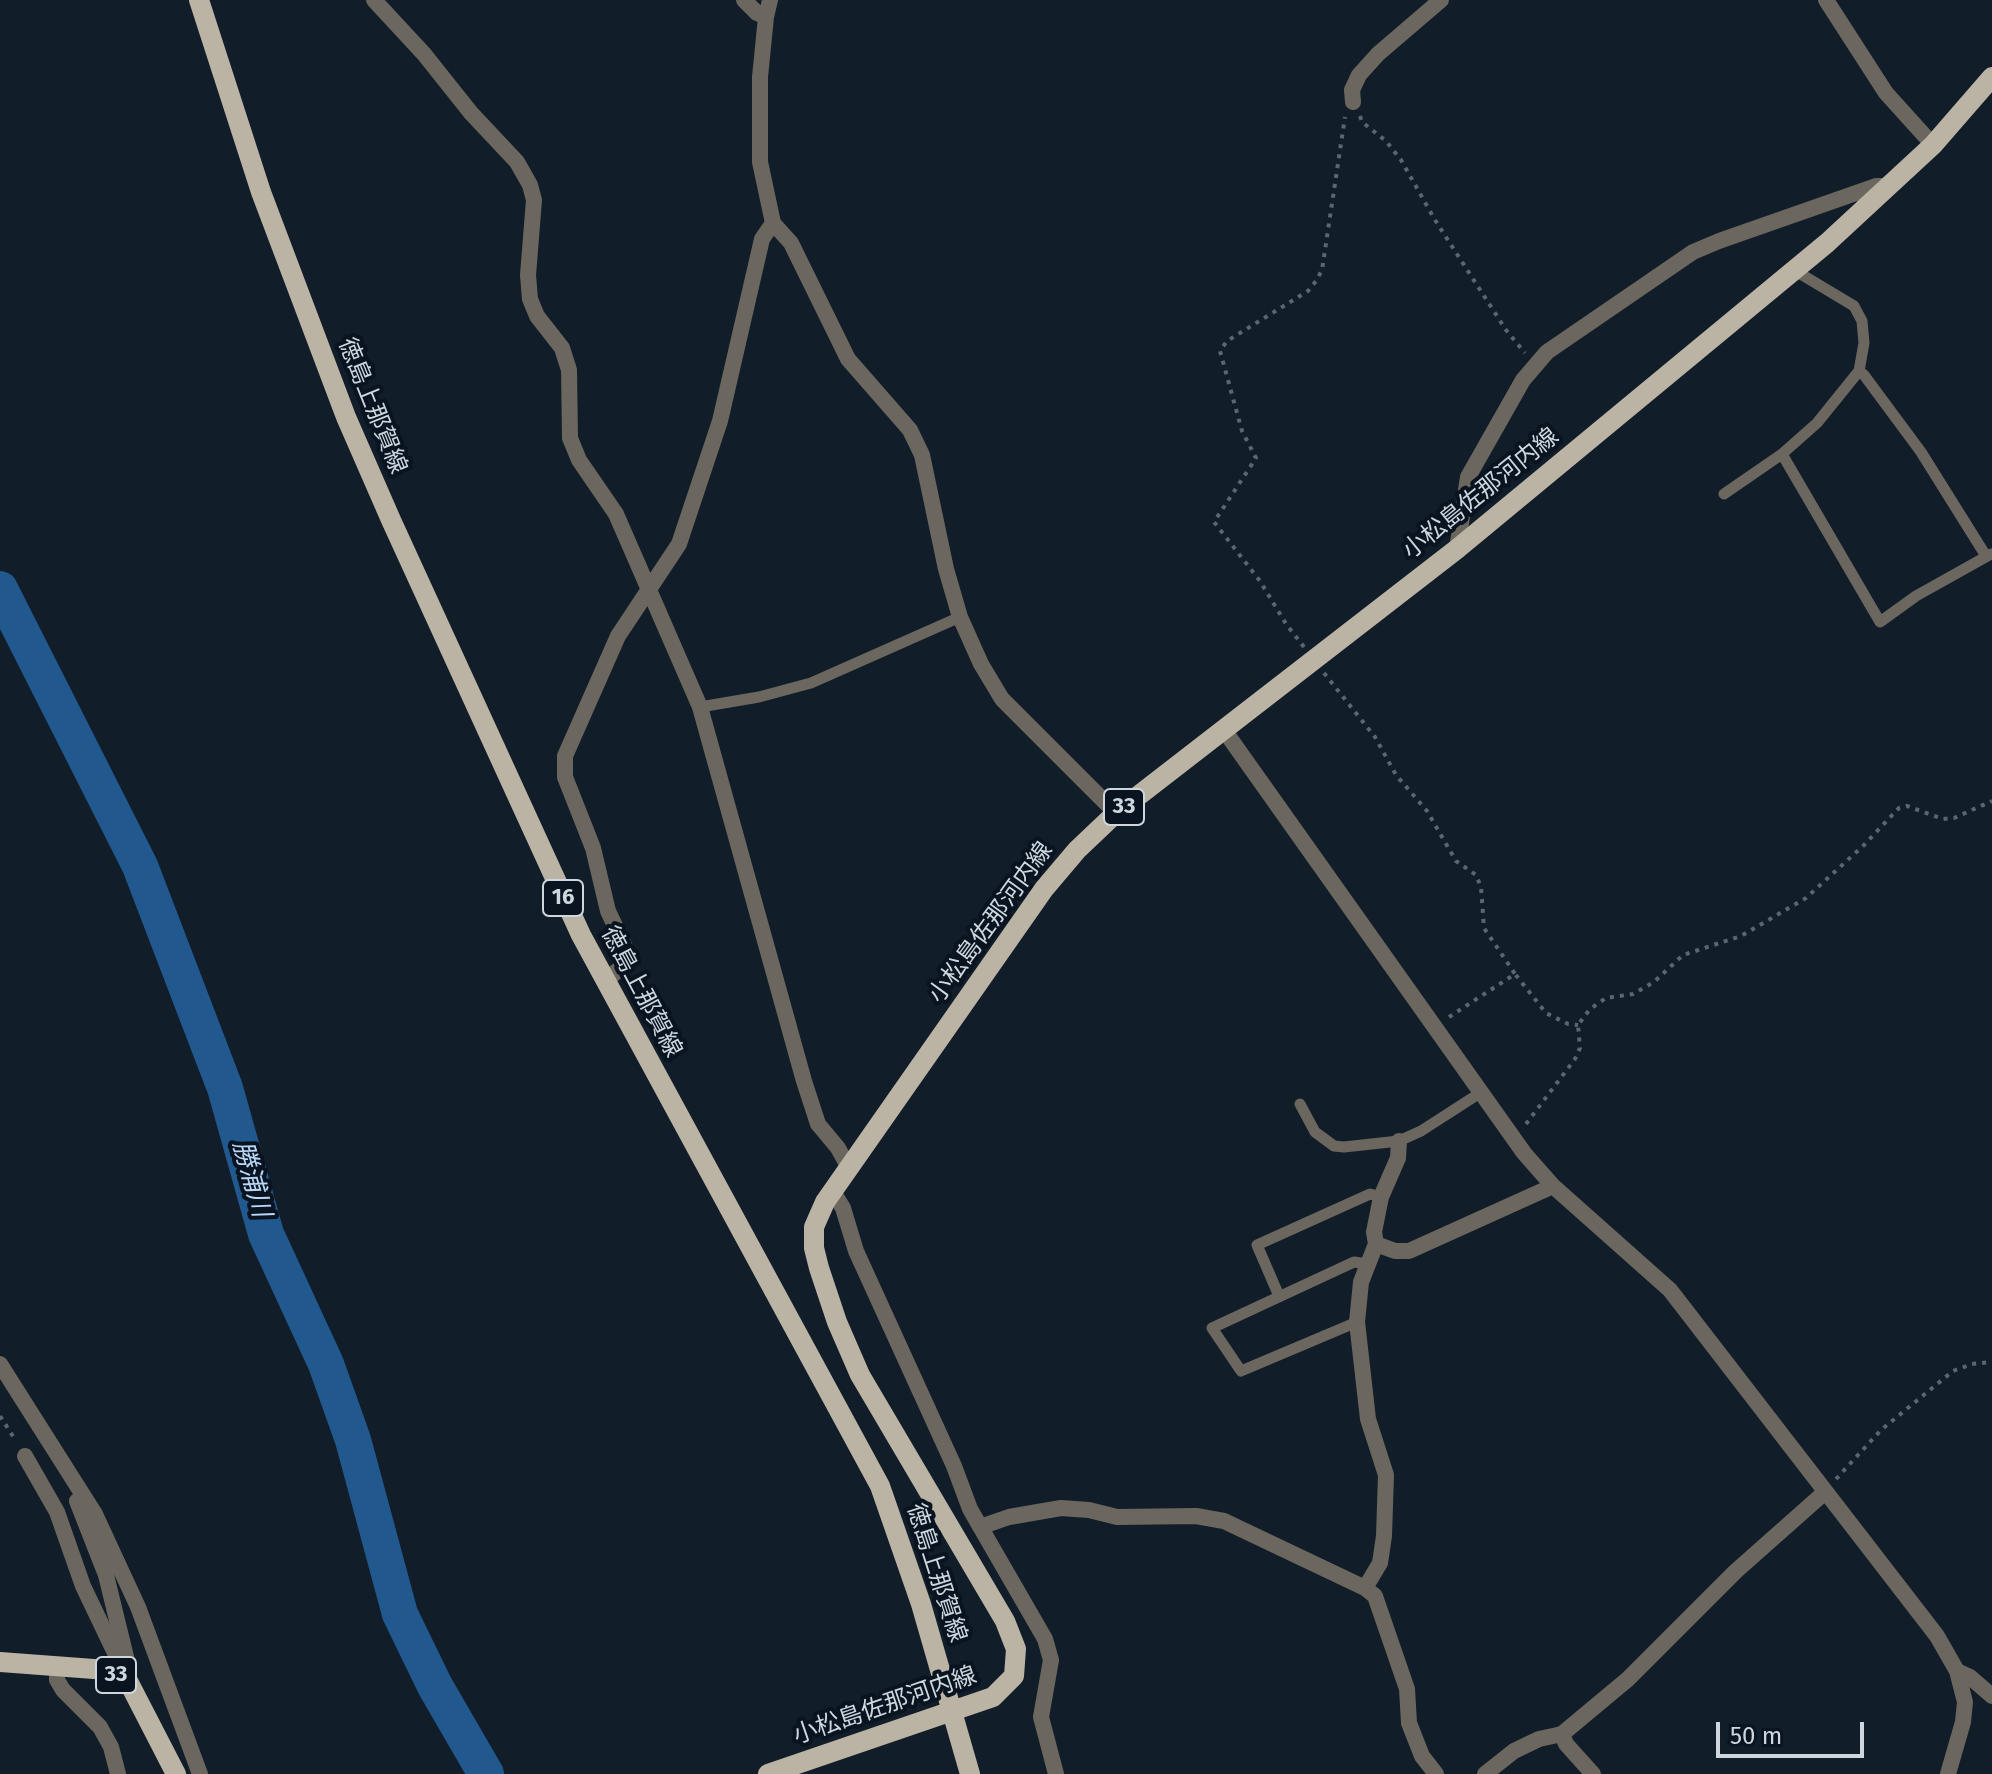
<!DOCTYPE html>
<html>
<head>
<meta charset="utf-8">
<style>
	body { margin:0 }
	#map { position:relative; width:1992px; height:1774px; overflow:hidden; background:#121d2a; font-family:"Fira Sans",sans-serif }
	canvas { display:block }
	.scale { position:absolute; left:1716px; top:1722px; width:148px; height:36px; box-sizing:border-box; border:4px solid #ced6de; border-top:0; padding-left:10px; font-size:24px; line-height:28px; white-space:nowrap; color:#ced6de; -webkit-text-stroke:6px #091420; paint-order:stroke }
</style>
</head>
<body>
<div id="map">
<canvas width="1992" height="1774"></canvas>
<div class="scale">50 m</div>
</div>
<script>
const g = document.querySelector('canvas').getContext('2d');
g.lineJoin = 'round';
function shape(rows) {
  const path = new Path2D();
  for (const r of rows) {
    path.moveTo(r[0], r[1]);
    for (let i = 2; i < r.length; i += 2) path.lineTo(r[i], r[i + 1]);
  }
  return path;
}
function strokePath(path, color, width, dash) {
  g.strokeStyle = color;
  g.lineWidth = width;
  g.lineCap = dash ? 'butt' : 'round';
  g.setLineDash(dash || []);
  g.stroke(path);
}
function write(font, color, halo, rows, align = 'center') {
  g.font = font + ' "Fira Sans","Noto Sans JP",sans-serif';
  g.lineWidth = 8;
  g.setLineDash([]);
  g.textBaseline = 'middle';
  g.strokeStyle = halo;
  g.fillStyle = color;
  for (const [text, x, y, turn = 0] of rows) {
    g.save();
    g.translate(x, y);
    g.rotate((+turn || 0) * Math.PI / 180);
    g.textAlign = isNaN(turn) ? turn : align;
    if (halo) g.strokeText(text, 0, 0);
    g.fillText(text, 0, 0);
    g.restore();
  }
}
strokePath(shape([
	[0,589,140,866,225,1088,266,1234,326,1364,353,1440,400,1614,435,1686,486,1774]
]), '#21588e', 36);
strokePath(shape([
	[1360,116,1362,122,1386,141,1401,160,1435,220,1506,330,1525,353],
	[1304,647,1286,624,1260,581,1214,522,1256,458,1242,431,1220,351,1227,341,1308,291,1316,281,1322,270,1345,117],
	[1324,673,1375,737,1396,775,1427,811,1456,861,1476,875,1481,887,1484,928,1515,974],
	[1449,1017,1515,974,1546,1013,1568,1024,1578,1025],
	[1526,1124,1575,1059,1580,1048,1578,1025,1590,1009,1606,998,1633,994,1654,982,1683,955,1741,936,1806,898,1863,846,1899,808,1907,806,1943,819,1954,818,1992,801],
	[0,1416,16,1441],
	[1836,1479,1881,1430,1953,1371,1972,1364,1992,1362]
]), '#5c6671', 4, [4, 6]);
strokePath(shape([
	[1794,270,1854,306,1862,321,1864,343,1859,371,1864,375,1921,452,1986,556],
	[1782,454,1880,622,1916,596,1991,554],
	[1724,494,1782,454,1817,423,1859,371],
	[700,707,759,697,811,683,960,617],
	[1300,1104,1315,1132,1334,1146,1344,1147,1399,1141,1421,1131,1480,1093],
	[1279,1296,1257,1245,1370,1194,1381,1197],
	[1357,1322,1241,1371,1212,1328,1354,1262,1368,1264]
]), '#6b675f', 11);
strokePath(shape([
	[374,0,424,54,471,113,517,162,530,185,534,200,528,275,530,299,537,316,562,348,569,370,570,438,579,460,616,514,700,707,804,1081,818,1124,838,1148,849,1168],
	[744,0,757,13,766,17],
	[770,0,766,17,760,77,760,162,773,223,791,243,848,359,910,430,922,455,946,569,960,617,981,664,1002,699,1116,813],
	[1826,0,1886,93,1933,145],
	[1353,102,1352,90,1359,75,1378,54,1441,0],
	[1457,549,1468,477,1523,380,1547,352,1693,252,1719,241,1876,186,1889,186],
	[1224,730,1524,1153,1553,1186,1670,1290,1937,1636,1957,1671,1965,1702,1963,1722,1948,1774],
	[605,981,623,966,625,947,608,911,593,848,565,777,565,756,618,636,679,544,720,421,762,239,773,223],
	[1399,1141,1398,1158,1381,1197,1374,1232,1376,1244,1395,1251,1409,1251,1553,1186],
	[833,1192,843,1208,856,1251,954,1466,970,1509,1045,1639,1051,1660,1041,1717,1056,1774],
	[25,1456,57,1512,83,1586,126,1676],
	[980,1527,1009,1517,1061,1508,1089,1510,1117,1517,1196,1516,1224,1521,1365,1588,1375,1596,1407,1689,1409,1723,1422,1756,1436,1774],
	[1365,1588,1380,1563,1384,1536,1386,1475,1368,1419,1357,1322,1361,1282,1376,1244],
	[57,1665,57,1680,63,1690,100,1727,111,1747,118,1774],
	[1957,1671,1970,1677,1992,1696],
	[1562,1734,1566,1744,1593,1774],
	[1485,1774,1514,1751,1539,1739,1562,1734,1628,1679,1736,1571,1824,1493]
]), '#6b675f', 16);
strokePath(shape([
	[0,1364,95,1514,138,1607,200,1774],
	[77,1501,106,1575,127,1661,128,1681]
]), '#6b675f', 16);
strokePath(shape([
	[199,0,261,192,346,417,391,520,581,935,880,1486,921,1604,970,1774],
	[0,1662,107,1670,128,1681,176,1774],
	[768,1774,993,1697,1014,1676,1016,1649,1005,1621,860,1375,837,1322,819,1268,814,1248,814,1227,825,1202,1044,889,1077,850,1116,813,1457,549,1827,243,1933,145,1992,77]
]), '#bbb3a3', 20);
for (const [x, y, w] of [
	[1124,807,40],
	[563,898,40],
	[116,1675,40]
]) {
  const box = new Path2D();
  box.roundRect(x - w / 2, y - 18, w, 36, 6);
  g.fillStyle = '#091420';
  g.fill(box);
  strokePath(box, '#ced6de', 2);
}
write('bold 22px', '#ced6de', null, [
	["33",1124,807],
	["16",563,898],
	["33",116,1675]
]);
write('24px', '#ced6de', '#091420', [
	["徳島上那賀線",372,406,68],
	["小松島佐那河内線",1481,494,-39],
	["小松島佐那河内線",991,923,-54],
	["徳島上那賀線",641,992,62],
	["徳島上那賀線",936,1573,72],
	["小松島佐那河内線",885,1706,-19]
]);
write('italic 26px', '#b9d6f6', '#091420', [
	["勝浦川",251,1179,74]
]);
</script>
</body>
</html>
